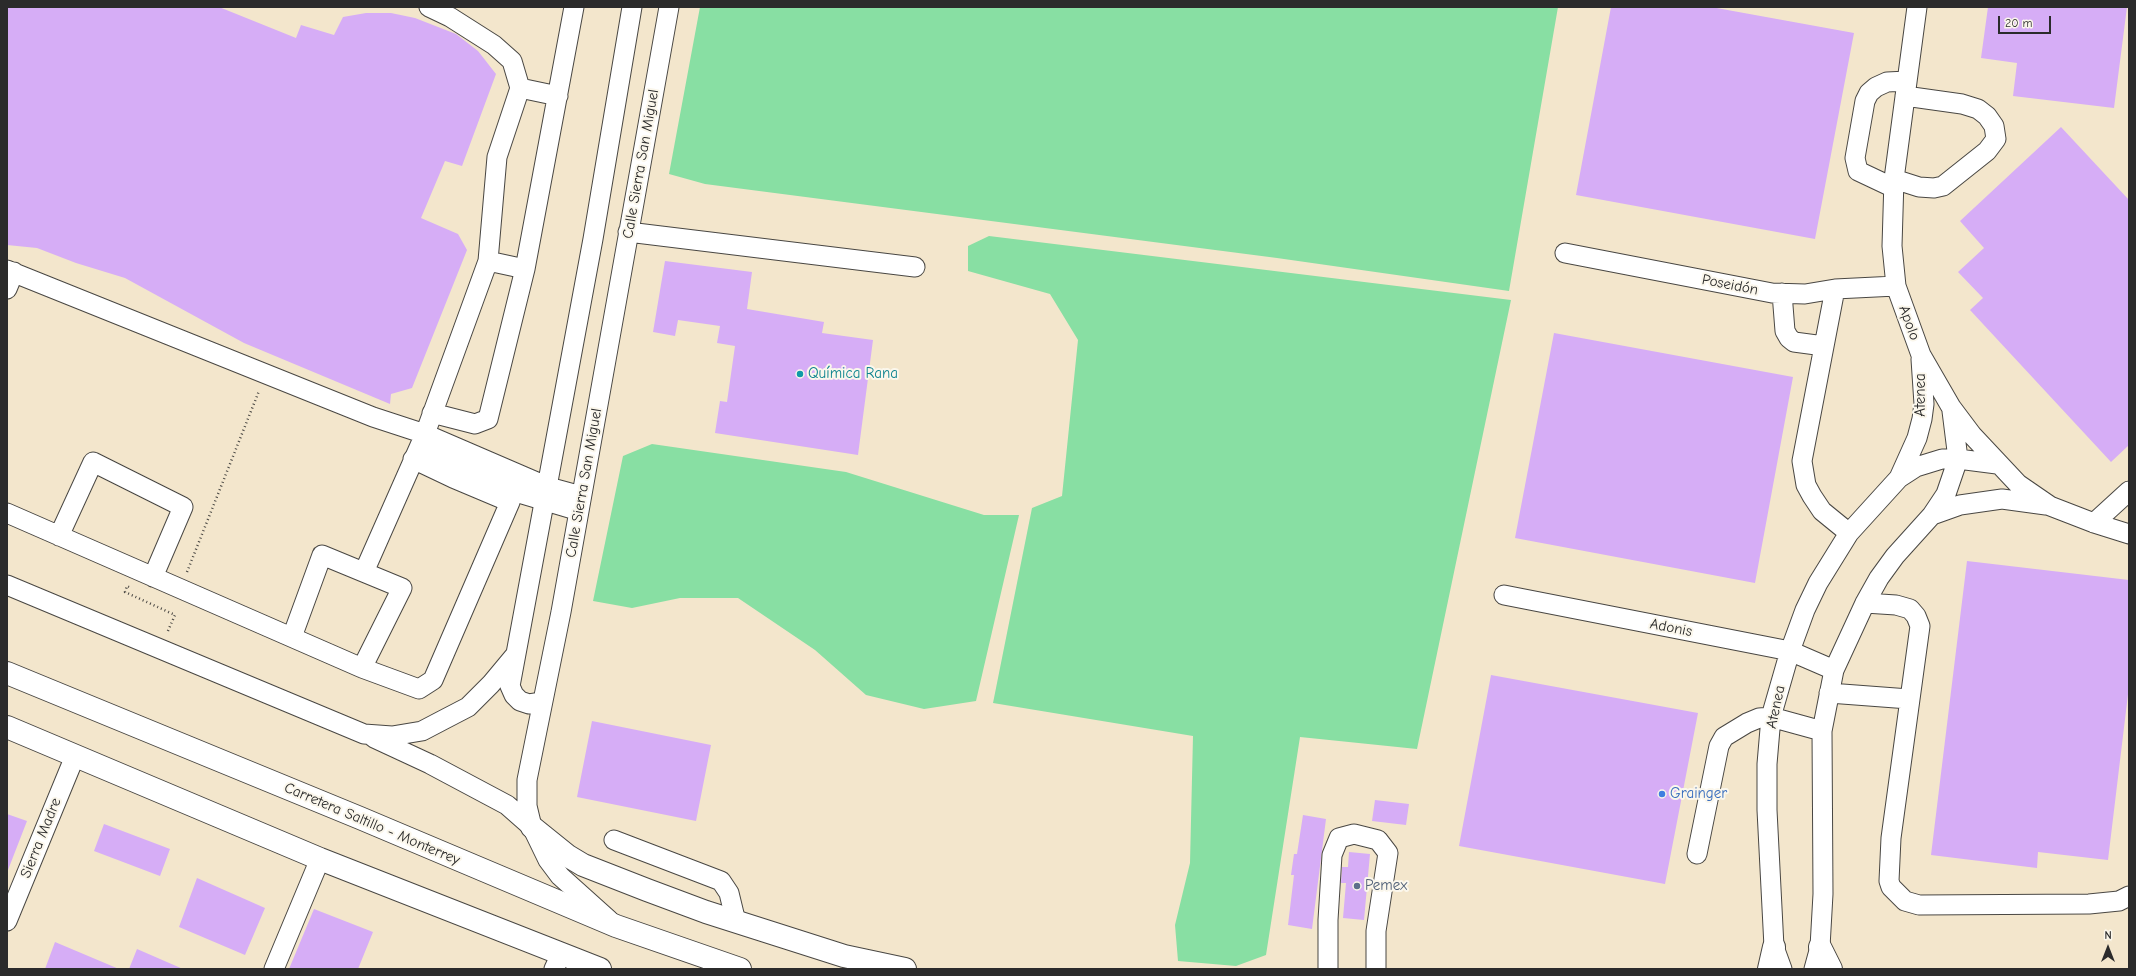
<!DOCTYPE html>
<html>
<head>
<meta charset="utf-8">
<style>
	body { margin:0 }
	#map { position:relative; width:2136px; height:976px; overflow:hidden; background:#f3e6cc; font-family:"Comic Neue",sans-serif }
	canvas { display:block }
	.frame { position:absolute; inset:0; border:8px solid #2b2b2b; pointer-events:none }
	.north { position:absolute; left:2088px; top:928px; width:40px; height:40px; -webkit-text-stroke:3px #fbf7ec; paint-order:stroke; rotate:0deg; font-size:11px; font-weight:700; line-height:16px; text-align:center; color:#2b2b2b }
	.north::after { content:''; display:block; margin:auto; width:14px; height:18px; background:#2b2b2b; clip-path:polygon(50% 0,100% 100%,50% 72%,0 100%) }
	.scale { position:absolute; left:1998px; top:16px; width:53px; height:18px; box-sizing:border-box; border:2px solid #2b2b2b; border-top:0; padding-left:5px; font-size:12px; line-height:14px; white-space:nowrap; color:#2b2b2b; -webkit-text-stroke:3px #fbf7ec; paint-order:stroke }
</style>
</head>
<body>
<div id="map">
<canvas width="2136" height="976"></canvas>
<div class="frame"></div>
<div class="north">N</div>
<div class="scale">20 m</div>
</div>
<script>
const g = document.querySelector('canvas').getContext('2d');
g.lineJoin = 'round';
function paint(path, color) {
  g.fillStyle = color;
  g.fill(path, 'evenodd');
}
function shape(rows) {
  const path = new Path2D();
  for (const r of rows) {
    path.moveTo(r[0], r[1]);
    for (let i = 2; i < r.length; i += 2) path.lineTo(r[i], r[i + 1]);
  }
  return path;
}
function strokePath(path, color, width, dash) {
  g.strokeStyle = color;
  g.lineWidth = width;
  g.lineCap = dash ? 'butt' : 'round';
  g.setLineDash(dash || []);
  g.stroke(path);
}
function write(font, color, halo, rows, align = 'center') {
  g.font = font + ' "Comic Neue",sans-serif';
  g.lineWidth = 4;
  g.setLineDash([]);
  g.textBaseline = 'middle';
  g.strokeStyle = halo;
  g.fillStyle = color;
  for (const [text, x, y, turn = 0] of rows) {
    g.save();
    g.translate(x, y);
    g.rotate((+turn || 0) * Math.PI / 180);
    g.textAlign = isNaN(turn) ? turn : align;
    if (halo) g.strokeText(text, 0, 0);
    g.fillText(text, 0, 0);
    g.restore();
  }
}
paint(shape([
	[700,7,1558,7,1509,291,1277,258,705,184,669,174],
	[989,236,1511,300,1417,749,1300,737,1266,955,1236,966,1178,961,1175,925,1190,863,1193,736,993,703,1032,508,1062,496,1078,340,1050,294,968,271,968,246],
	[652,444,846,472,984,515,1019,515,976,701,924,709,866,695,815,650,738,598,680,598,632,608,593,601,623,456]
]), '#88dfa3');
paint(shape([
	[7,7,219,7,296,38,301,25,334,35,343,17,366,13,391,13,415,18,456,34,478,51,496,74,462,166,445,161,421,218,458,234,467,250,412,388,391,394,390,404,244,343,125,278,76,263,37,248,7,245],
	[1611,7,1711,7,1854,33,1815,239,1576,195],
	[1988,7,2127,7,2114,108,2013,96,2017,63,1981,58],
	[2061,127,2129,200,2129,445,2111,462,1970,310,1983,298,1958,272,1984,248,1960,221],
	[665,261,752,272,747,309,824,322,822,333,873,340,858,455,715,433,720,401,727,402,735,346,717,343,720,326,678,320,675,336,653,332],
	[1554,333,1793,377,1755,583,1515,538],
	[1967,561,2129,580,2129,686,2108,860,2038,852,2037,868,1931,855],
	[1491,675,1698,713,1665,884,1459,846],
	[592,721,711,745,696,821,577,797],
	[1375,800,1409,804,1406,825,1372,821],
	[7,814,27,821,8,870,7,870],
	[1303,815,1326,819,1312,929,1288,925,1294,875,1291,875,1294,854,1297,854],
	[104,824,170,849,160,876,94,851],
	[1349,852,1370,854,1364,920,1343,918,1346,883,1341,883,1342,867,1348,867],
	[197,878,265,908,245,955,179,927],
	[314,909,373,932,358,969,289,969],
	[55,942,119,969,45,969],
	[137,949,183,969,129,969]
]), '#d6adf6');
const minor = shape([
	[1917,7,1894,179,1892,246,1896,286,1921,355,1951,407,1972,435,2018,484,2050,506,2094,523,2129,534],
	[520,88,558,96],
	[1894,179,1919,187,1934,188,1943,186,1987,151,1996,139,1994,126,1987,116,1978,109,1962,104,1905,96],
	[1894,188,1858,171,1855,158,1865,101,1869,93,1876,87,1887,82,1907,81],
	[628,232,915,267],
	[1565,253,1772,293,1805,294,1835,289,1896,286],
	[488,261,525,269],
	[7,270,373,417,425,434,548,487,581,496],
	[7,289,14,272],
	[1835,289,1802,461,1806,485,1812,496,1822,511,1849,533],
	[1782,293,1785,331,1789,338,1794,342,1824,346],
	[432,413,475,424,488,419,525,269,574,7],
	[429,453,522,494,579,511],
	[1899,478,1917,438,1922,419,1924,404,1921,359],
	[7,513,362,668,402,588,322,555,292,637],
	[1932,515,1960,505,2002,499,2046,505],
	[2094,523,2129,491],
	[59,536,93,462,183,507,153,577],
	[364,572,425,434,488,261,497,157,520,88,512,61,494,45,450,17,429,7],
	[7,585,364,734,392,736,422,731,443,720,468,707,491,684,516,654],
	[1504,595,1790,651,1834,670],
	[1865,603,1896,605,1910,609,1916,616,1920,626,1891,838,1889,881,1891,887,1905,901,1919,905,2089,904,2119,901,2129,896],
	[362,668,419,689,433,680,510,502,453,478,413,459],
	[1829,693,1909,699],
	[542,702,529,704,520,701,514,695,510,686,593,239,632,7],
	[374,738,430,764,507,805,532,827],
	[614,840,721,881,729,893,736,922],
	[1697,854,1719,746,1724,737,1747,723,1759,718,1771,717,1822,731],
	[609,920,560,876,548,860,532,827,527,806,527,780,561,612,669,7],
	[7,921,75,756],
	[274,969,320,859],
	[554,969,561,954],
	[1328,969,1328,920,1332,855,1339,838,1354,834,1378,840,1388,853,1376,931,1376,969],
	[1782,969,1774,947,1767,810,1767,764,1771,717,1790,651,1805,610,1818,583,1849,533,1899,478,1916,467,1942,459,1958,459,1997,464],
	[1814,969,1820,947,1823,894,1822,731,1834,670,1865,603,1879,578,1895,556,1932,515,1946,494,1958,459,1952,411]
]);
const major = shape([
	[7,673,360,818,616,926,740,969],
	[7,727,320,859,600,969],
	[532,827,568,856,583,865,647,890,706,912,844,956,905,969],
	[1820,947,1831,969],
	[1769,969,1774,947]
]);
strokePath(minor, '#494743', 21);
strokePath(major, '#494743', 24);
strokePath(shape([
	[187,572,259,391],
	[129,587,127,586,125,592,175,615,167,633]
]), '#494743', 2.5, [1, 3]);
strokePath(minor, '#fff', 19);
strokePath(major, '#fff', 22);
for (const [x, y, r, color] of [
	[800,374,4,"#0f9aa8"],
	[1662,794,4,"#3f7fe0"],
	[1357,886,4,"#5c6f8a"]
]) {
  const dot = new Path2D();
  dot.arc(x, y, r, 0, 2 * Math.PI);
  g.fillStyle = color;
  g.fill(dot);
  strokePath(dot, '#fbf7ec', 1.5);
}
write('15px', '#2b2b2b', '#fbf7ec', [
	["Calle Sierra San Miguel",641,164,-80],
	["Poseidón",1730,285,11],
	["Apolo",1909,323,70],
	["Atenea",1921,395,-90],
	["Calle Sierra San Miguel",584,483,-80],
	["Adonis",1671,628,11],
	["Atenea",1776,707,-78],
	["Carretera Saltillo - Monterrey",372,824,23],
	["Sierra Madre",41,838,-68]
]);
write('15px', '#0d838f', '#fbf7ec', [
	["Química Rana",808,374]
], 'left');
write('15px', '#366cbe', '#fbf7ec', [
	["Grainger",1670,794]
], 'left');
write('15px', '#4e5e75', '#fbf7ec', [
	["Pemex",1365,886]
], 'left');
</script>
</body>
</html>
